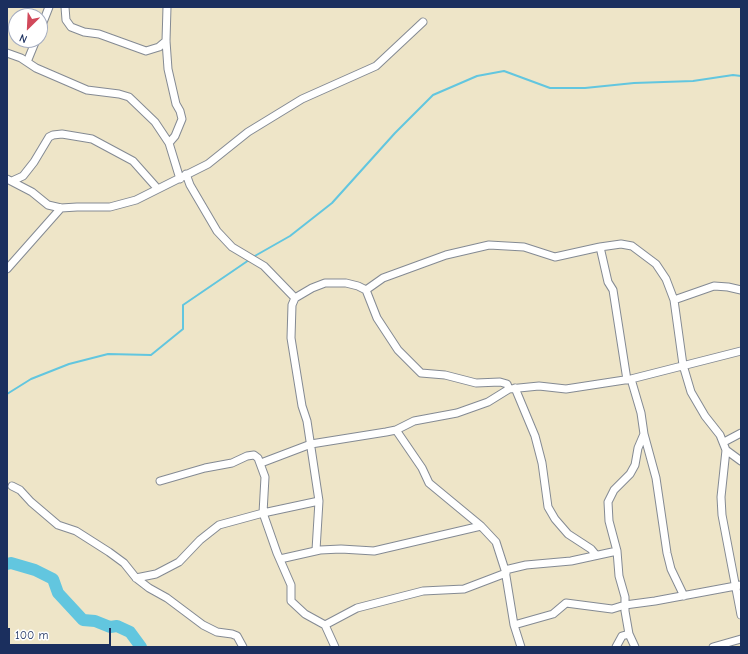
<!DOCTYPE html>
<html>
<head>
<meta charset="utf-8">
<style>
	body { margin:0 }
	#map { position:relative; width:748px; height:654px; overflow:hidden; background:#eee5c8; font-family:"Comic Neue",sans-serif }
	canvas { display:block }
	.frame { position:absolute; inset:0; border:8px solid #1b2f5e; pointer-events:none }
	.north { position:absolute; left:8px; top:8px; width:40px; height:40px; box-sizing:border-box; background:#fff; border:1px solid #a4acbf; border-radius:50%; rotate:204deg; font-size:11px; font-weight:700; line-height:16px; text-align:center; color:#1b2f5e }
	.north::after { content:''; display:block; margin:auto; width:14px; height:18px; background:#d1495b; clip-path:polygon(50% 0,100% 100%,50% 72%,0 100%) }
	.scale { position:absolute; left:8px; top:628px; width:103px; height:18px; box-sizing:border-box; border:2px solid #1b2f5e; border-top:0; padding-left:5px; font-size:12px; line-height:14px; white-space:nowrap; color:#1b2f5e; -webkit-text-stroke:3px #fff; paint-order:stroke }
</style>
</head>
<body>
<div id="map">
<canvas width="748" height="654"></canvas>
<div class="frame"></div>
<div class="north">N</div>
<div class="scale">100 m</div>
</div>
<script>
const g = document.querySelector('canvas').getContext('2d');
g.lineJoin = 'round';
function shape(rows) {
  const path = new Path2D();
  for (const r of rows) {
    path.moveTo(r[0], r[1]);
    for (let i = 2; i < r.length; i += 2) path.lineTo(r[i], r[i + 1]);
  }
  return path;
}
function strokePath(path, color, width, dash) {
  g.strokeStyle = color;
  g.lineWidth = width;
  g.lineCap = dash ? 'butt' : 'round';
  g.setLineDash(dash || []);
  g.stroke(path);
}
strokePath(shape([
	[253,257,290,236,332,203,395,133,433,95,477,76,504,71,550,88,585,88,634,83,693,81,733,75,741,76],
	[7,394,31,379,69,364,108,354,151,355,183,329,183,305,249,260]
]), '#62c6df', 2);
strokePath(shape([
	[7,564,11,563,35,570,53,579,58,593,83,620,95,621,110,627,117,626,130,632,141,647]
]), '#62c6df', 12);
const street = shape([
	[65,7,66,20,71,27,84,32,99,34,146,51,159,47,166,41],
	[167,7,166,41,168,69,176,104,180,111,182,119,175,136,169,143],
	[40,30,49,7],
	[7,53,21,58,36,68,87,90,119,94,129,97,155,122,169,143,180,179],
	[27,62,36,40],
	[186,174,190,185,217,231,232,247,264,266,295,298,312,288,325,283,346,283,358,286,366,290,377,318,398,350,421,373,445,375,476,383,500,382,507,384,509,389,539,386,566,389,631,379,741,351],
	[7,179,32,192,48,205,61,208,77,207,110,207,136,200,208,164,248,132,302,99,376,66,423,22],
	[12,181,23,176,34,162,49,137,53,135,62,134,92,139,133,161,157,188],
	[600,247,608,282,613,290,627,380],
	[7,269,61,208],
	[366,290,383,278,446,255,489,245,524,247,555,257,600,247,621,244,632,246,656,264,666,279,674,300,714,286,728,287,741,290],
	[295,298,292,305,291,338,302,406,307,421,319,501,316,550],
	[674,300,683,365,691,392,705,416,720,435,726,450,721,497,722,515,741,615],
	[515,388,535,436,542,463,548,507,555,519,568,534,591,549,596,555],
	[396,430,422,468,429,483,481,526,496,542,505,570,514,625,521,647],
	[644,434,656,478,667,553,671,569,684,596],
	[724,442,741,433],
	[726,450,741,461],
	[261,463,311,444,386,432,396,430,414,421,457,413,488,402,509,389],
	[160,481,205,468,232,463,247,456,254,455,258,458,265,477,263,513,277,553,291,585,291,601,305,614,325,625,335,647],
	[12,486,20,490,31,502,58,525,76,531,109,552,124,563,136,578,149,588,167,598,203,625,217,632,232,634,237,636,243,647],
	[280,559,320,550,341,549,374,551,481,526],
	[505,570,526,565,571,561,617,551],
	[136,578,156,574,179,562,200,540,219,525,263,513,319,501],
	[325,625,357,608,423,591,464,589,506,573],
	[514,625,553,614,566,603,612,609,625,605,655,601,741,585],
	[629,634,635,647],
	[616,647,622,636,629,634,625,611,625,597,619,576,617,551,609,521,608,502,614,490,630,474,635,465,638,448,644,434,641,413,631,379],
	[713,647,741,639]
]);
strokePath(street, '#848a93', 9);
strokePath(street, '#fff', 7);
</script>
</body>
</html>
